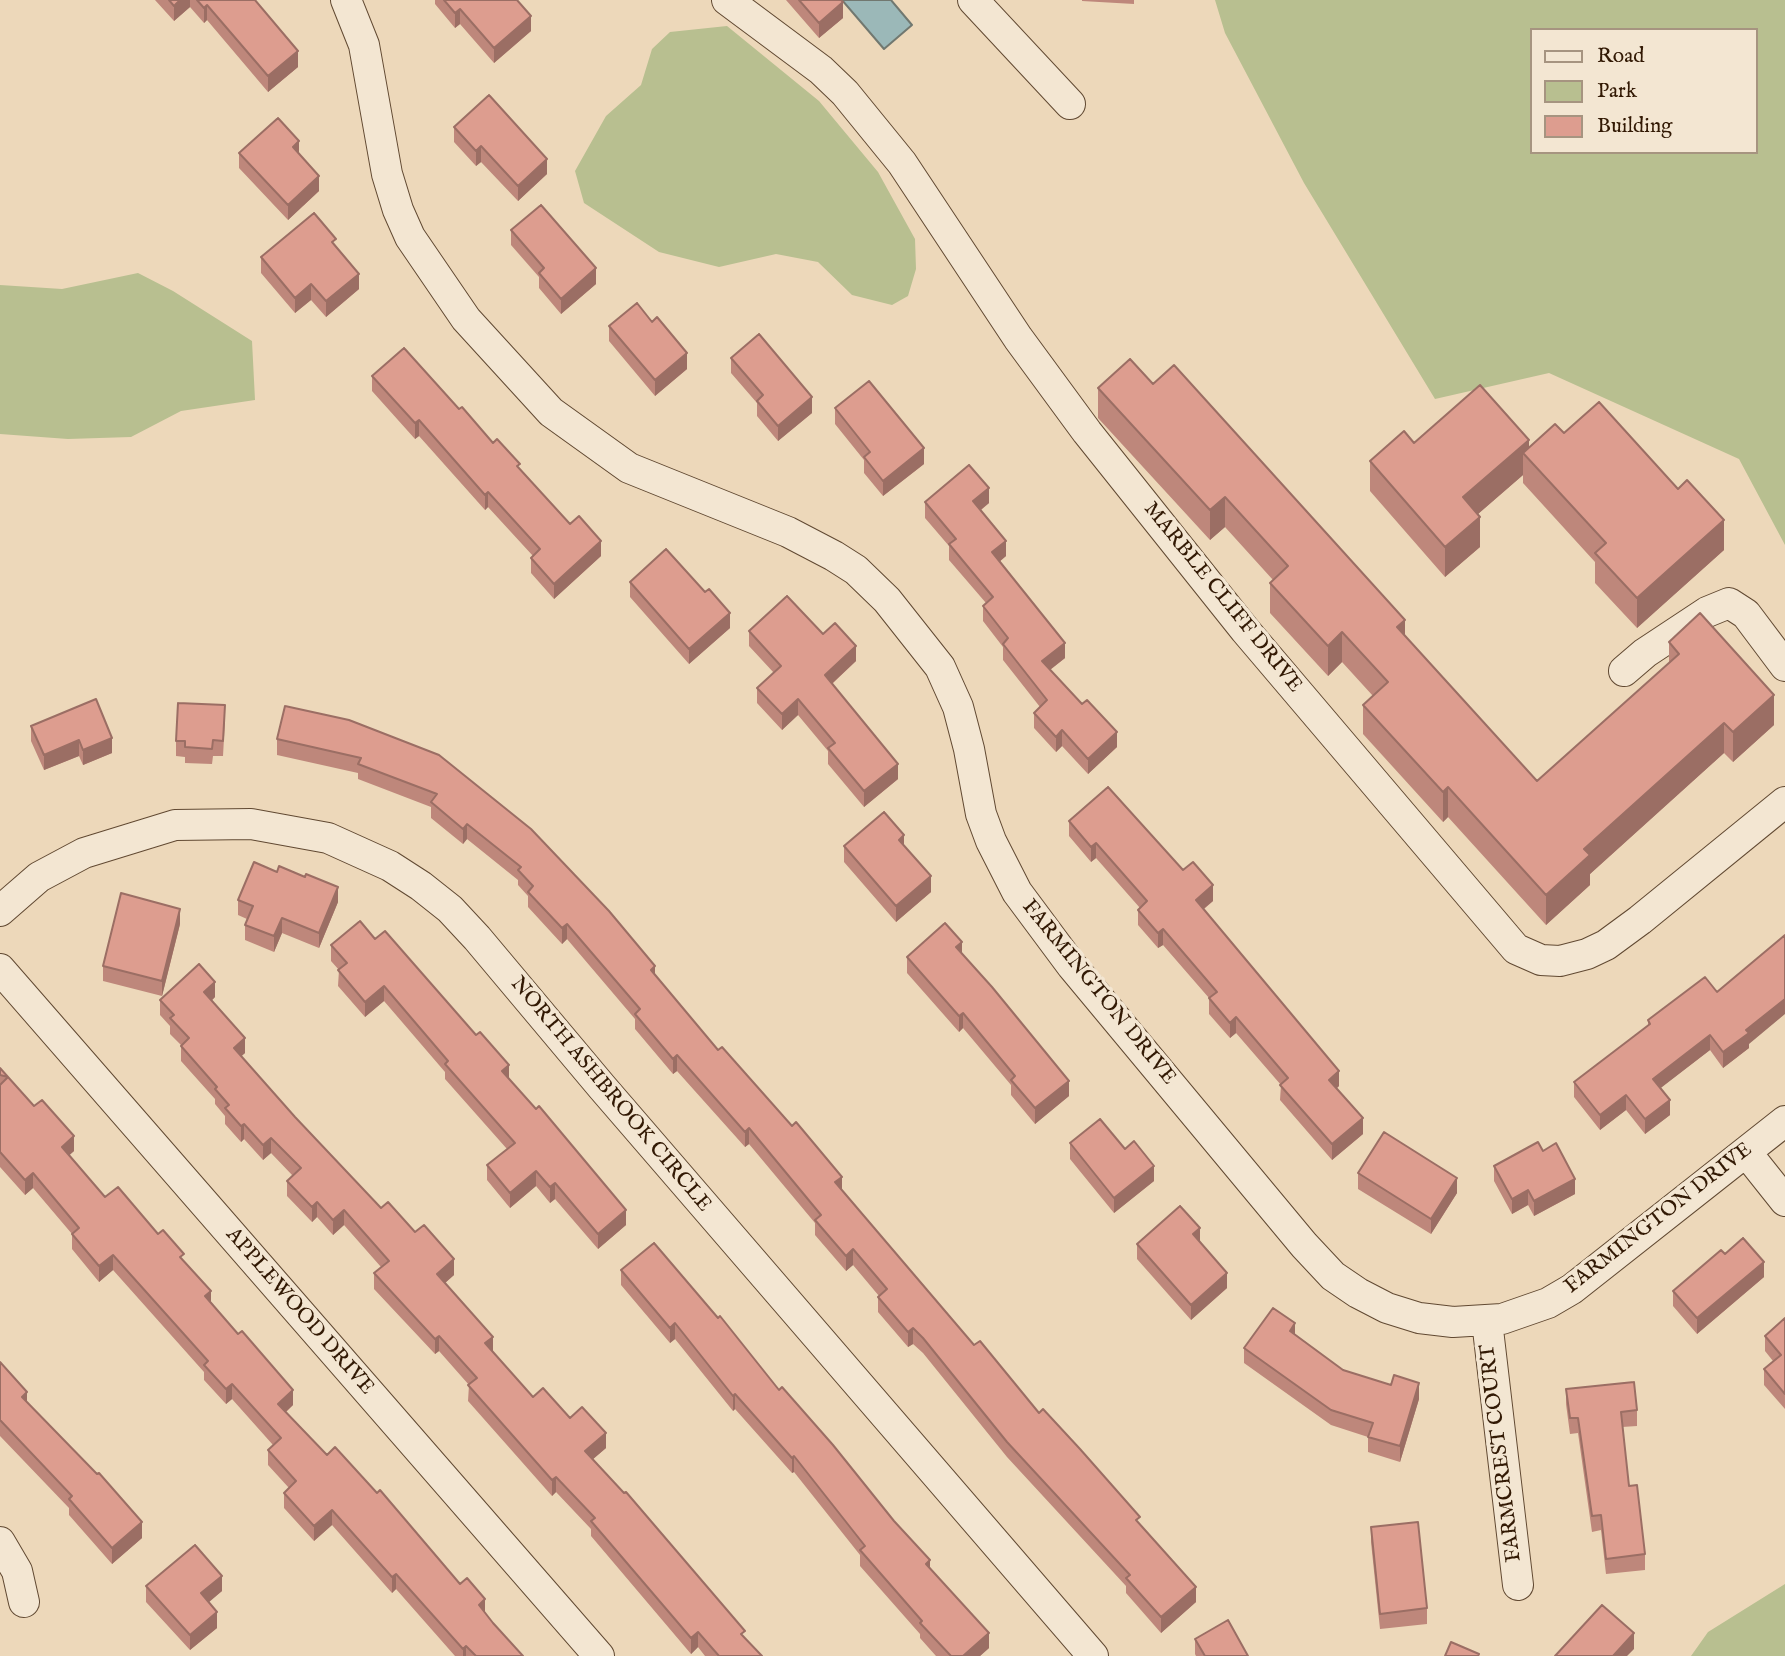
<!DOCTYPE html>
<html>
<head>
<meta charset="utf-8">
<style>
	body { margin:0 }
	#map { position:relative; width:1785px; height:1656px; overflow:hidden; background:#edd8ba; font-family:"IM FELL English",serif }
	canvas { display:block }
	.legend { position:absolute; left:1530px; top:28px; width:228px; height:126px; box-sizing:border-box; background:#f3e6d2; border:2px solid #a69480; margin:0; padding:9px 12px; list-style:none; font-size:21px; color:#321904 }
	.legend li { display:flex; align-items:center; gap:14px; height:35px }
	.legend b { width:35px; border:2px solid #a69480 }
</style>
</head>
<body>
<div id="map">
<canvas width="1785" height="1656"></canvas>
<ul class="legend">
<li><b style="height:9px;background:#f3e6d2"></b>Road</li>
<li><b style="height:19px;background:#b8bf90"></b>Park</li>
<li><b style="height:19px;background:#dd9d8f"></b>Building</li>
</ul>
</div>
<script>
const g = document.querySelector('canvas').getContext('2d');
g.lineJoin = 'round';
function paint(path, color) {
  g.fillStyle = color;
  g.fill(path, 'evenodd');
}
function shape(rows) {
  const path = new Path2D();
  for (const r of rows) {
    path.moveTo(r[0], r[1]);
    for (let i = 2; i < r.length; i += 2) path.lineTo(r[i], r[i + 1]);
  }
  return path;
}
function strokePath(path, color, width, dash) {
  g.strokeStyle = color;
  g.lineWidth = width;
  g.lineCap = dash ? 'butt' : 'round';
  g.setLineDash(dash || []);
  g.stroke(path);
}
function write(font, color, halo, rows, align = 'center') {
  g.font = font + ' "IM FELL English",serif';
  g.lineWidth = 7;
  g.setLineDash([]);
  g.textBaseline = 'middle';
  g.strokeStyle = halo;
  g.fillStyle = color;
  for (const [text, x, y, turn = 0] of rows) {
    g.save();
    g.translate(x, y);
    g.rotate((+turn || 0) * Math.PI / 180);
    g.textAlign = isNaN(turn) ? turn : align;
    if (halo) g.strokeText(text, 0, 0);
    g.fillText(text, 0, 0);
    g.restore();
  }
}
paint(shape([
	[1215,0,1785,0,1785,545,1739,459,1549,373,1435,399,1304,183,1225,33],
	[1531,30,1755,30,1755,152,1531,152],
	[727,26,819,101,878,172,915,239,916,269,908,296,892,305,852,295,818,262,776,254,719,267,659,252,584,203,575,171,606,116,641,85,652,49,670,32],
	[138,273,173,291,252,341,255,400,181,411,131,437,68,439,0,434,0,285,62,289],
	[1785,1584,1785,1656,1691,1656,1708,1632]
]), '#b8bf90');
const water = shape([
	[842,0,891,0,912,25,884,49,842,0]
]);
paint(water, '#9bb8b8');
strokePath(water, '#717870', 2);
const street = shape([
	[346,0,364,45,387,174,398,210,410,237,466,319,551,412,629,468,788,532,834,556,856,570,887,600,940,667,958,707,969,749,981,814,991,841,1017,892,1072,966,1304,1245,1333,1276,1358,1293,1387,1308,1419,1318,1453,1322,1502,1319,1548,1303,1572,1289,1785,1121],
	[727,0,821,70,845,93,902,163,1018,338,1087,432,1245,630,1516,949,1541,960,1560,961,1587,954,1606,945,1640,920,1785,802],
	[973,0,1070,104],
	[1624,671,1645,653,1707,612,1729,603,1746,614,1785,666],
	[0,911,39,877,84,853,175,825,251,824,328,838,390,866,421,886,450,909,477,938,602,1087,1093,1656],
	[0,969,599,1656],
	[1746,1152,1785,1201],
	[1487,1321,1518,1585],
	[0,1542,17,1571,24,1602]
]);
strokePath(street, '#614932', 32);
strokePath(street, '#f3e6d2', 30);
paint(shape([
	[155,0,255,0,298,67,268,92,207,20,204,23,190,7,174,21],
	[435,0,517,0,531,31,494,63,460,24,455,28,435,4],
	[786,0,841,0,843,18,819,38],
	[1082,0,1134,0,1134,4,1082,1],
	[454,127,547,174,518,201,481,162,476,166,454,142],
	[239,153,299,154,319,191,288,220,239,168],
	[511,230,596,284,561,314,539,288,539,277,511,245],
	[336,247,359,289,326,317,311,300,295,313,261,273,261,257],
	[609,326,687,369,655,396,609,341],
	[731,358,812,413,778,441,757,416,757,403,731,373],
	[372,376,459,409,520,469,570,524,601,556,554,599,531,573,531,558,533,556,488,507,485,510,419,436,415,439,372,391],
	[1153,384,1405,636,1537,781,1669,663,1669,642,1774,725,1733,762,1724,753,1590,874,1590,885,1546,925,1448,817,1443,822,1363,734,1363,705,1373,696,1342,662,1328,676,1270,613,1270,583,1273,580,1225,527,1210,540,1098,418,1098,388],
	[835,408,924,464,883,496,864,473,864,460,835,424],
	[1564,433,1724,550,1637,628,1595,583,1595,562,1523,483,1523,475,1478,514,1480,547,1445,577,1370,491,1370,461,1414,443,1529,448],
	[925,502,989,503,981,510,1006,556,999,562,1065,658,1050,670,1117,747,1088,774,1062,746,1056,752,1034,728,1034,713,1040,707,1003,660,1003,647,983,621,983,606,986,603,949,560,949,546,925,518],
	[630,582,730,628,689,664,630,597],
	[749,631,823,634,856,661,832,684,898,779,864,807,828,764,828,751,798,715,782,730,757,703,757,688,774,673,749,646],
	[225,720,223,756,213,756,212,764,185,763,185,757,176,756,176,741],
	[349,720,655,976,718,1050,842,1191,974,1345,1039,1413,1140,1524,1196,1602,1161,1633,1126,1593,1126,1586,1007,1457,923,1353,913,1344,908,1347,878,1312,878,1297,879,1296,853,1265,846,1271,815,1235,815,1223,749,1144,745,1147,677,1071,673,1074,635,1029,635,1019,567,939,562,944,528,907,528,896,518,885,518,880,467,839,463,844,431,818,431,807,358,779,358,773,277,755,277,739],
	[31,726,112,738,112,753,83,765,79,756,44,770,31,741],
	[1069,821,1183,870,1213,901,1204,909,1339,1086,1337,1088,1363,1134,1332,1160,1280,1100,1281,1085,1236,1033,1230,1038,1209,1014,1209,998,1163,945,1158,948,1138,925,1138,910,1140,908,1096,858,1091,862,1069,836],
	[844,846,904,846,931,892,896,922,844,862],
	[238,900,338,902,319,948,282,933,274,952,245,940,245,925,247,919,238,915],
	[180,924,162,996,103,981,103,966],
	[375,939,509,1079,626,1225,598,1249,555,1199,550,1203,536,1186,510,1208,487,1180,487,1165,507,1149,445,1079,445,1072,384,1001,365,1017,338,986,339,970,331,961,331,945],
	[962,953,1069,1096,1035,1124,1011,1095,1011,1085,963,1028,959,1032,907,973,907,957],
	[215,997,211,1001,245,1053,241,1056,295,1117,381,1208,454,1275,445,1283,493,1352,533,1397,570,1418,606,1448,593,1459,745,1638,762,1656,705,1656,698,1647,691,1654,591,1536,591,1529,556,1492,552,1496,468,1401,469,1385,439,1351,435,1354,374,1289,374,1273,381,1267,344,1225,333,1235,317,1217,312,1222,287,1196,287,1181,293,1176,271,1153,263,1160,244,1139,241,1142,225,1124,225,1116,215,1104,215,1099,181,1061,181,1045,170,1034,170,1026,160,1015,160,1000],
	[1648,1020,1749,1044,1749,1048,1723,1068,1710,1050,1660,1088,1670,1115,1645,1134,1626,1110,1600,1130,1574,1097,1574,1082,1648,1026],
	[0,1068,74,1151,69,1155,105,1197,158,1234,184,1262,211,1302,293,1405,286,1412,327,1455,485,1613,493,1623,523,1656,455,1656,396,1589,392,1593,332,1525,314,1541,284,1508,284,1493,289,1488,268,1465,268,1450,273,1445,232,1399,226,1404,204,1380,204,1372,113,1270,99,1282,72,1249,72,1234,33,1188,25,1195,0,1167],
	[1070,1143,1125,1149,1154,1181,1114,1213,1070,1159],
	[1543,1151,1575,1194,1534,1216,1528,1205,1512,1214,1494,1181,1494,1166],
	[1358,1173,1457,1193,1431,1234,1358,1189],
	[1200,1242,1227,1288,1191,1320,1137,1259,1137,1244],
	[1725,1254,1764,1277,1697,1334,1673,1306,1673,1291],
	[621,1270,779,1390,930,1569,989,1648,980,1656,936,1656,920,1638,920,1634,860,1566,860,1555,794,1472,792,1473,735,1409,733,1411,675,1339,670,1343,621,1285],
	[1785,1318,1785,1409,1764,1385,1764,1369,1773,1361,1765,1351,1765,1336],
	[1295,1334,1343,1370,1419,1399,1400,1462,1368,1452,1368,1437,1331,1425,1244,1363,1244,1348],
	[0,1362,27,1402,142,1538,112,1564,69,1515,69,1508,0,1436],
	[1566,1389,1637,1410,1637,1426,1622,1427,1629,1486,1645,1554,1645,1570,1606,1574,1601,1530,1592,1532,1578,1433,1570,1434,1566,1404],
	[1371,1527,1427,1608,1427,1624,1380,1629,1371,1542],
	[146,1586,222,1591,208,1602,217,1628,190,1650,146,1602],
	[1195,1639,1248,1656,1196,1656,1195,1654]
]), '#be877b');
paint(shape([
	[180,0,190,0,190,7,174,21,174,6],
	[843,2,843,18,819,38,819,23],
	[207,5,207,20,204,23,204,8],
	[460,9,460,24,455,28,455,13],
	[531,16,531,31,494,63,494,48],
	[298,51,298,67,268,92,268,76],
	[299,141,299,157,293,147],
	[481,146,481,162,476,166,476,151],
	[547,159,547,174,518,201,518,186],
	[319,176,319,191,288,220,288,205],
	[596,268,596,284,561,314,561,299],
	[359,274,359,289,326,317,326,301],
	[311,284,311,300,295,313,295,298],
	[687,353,687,369,655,396,655,380],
	[812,397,812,413,778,441,778,426],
	[419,420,419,436,415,439,415,423],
	[1529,440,1529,459,1523,453,1523,475,1463,527,1463,497],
	[924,448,924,464,883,496,883,481],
	[989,488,989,503,973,516,973,501],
	[488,492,488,507,485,510,485,495],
	[1225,497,1225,527,1210,540,1210,510],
	[1480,517,1480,547,1445,577,1445,547],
	[1724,520,1724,550,1637,628,1637,598],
	[601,541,601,556,554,599,554,584],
	[1006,541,1006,556,992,568,992,552],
	[730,613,730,628,689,664,689,649],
	[1405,620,1405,650,1397,627],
	[1342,632,1342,662,1328,676,1328,646],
	[1065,643,1065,658,1042,676,1042,661],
	[856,646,856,661,825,690,825,675],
	[1774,695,1774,725,1733,762,1733,732],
	[798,699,798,715,782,730,782,714],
	[1724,723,1724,753,1590,874,1590,885,1546,925,1546,895,1584,849],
	[1062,730,1062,746,1056,752,1056,737],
	[1117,732,1117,747,1088,774,1088,759],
	[112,738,112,753,83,765,83,750],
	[79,740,79,756,44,770,44,755],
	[898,764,898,779,864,807,864,791],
	[1448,787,1448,817,1443,822,1443,792],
	[467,824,467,839,463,844,463,829],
	[904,835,904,850,899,840],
	[1096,843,1096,858,1091,862,1091,847],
	[931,876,931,892,896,922,896,906],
	[1213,885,1213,901,1196,915,1196,900],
	[338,887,338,902,319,948,319,933],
	[180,909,180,924,162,996,162,981],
	[282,918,282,933,274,952,274,936],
	[567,924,567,939,562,944,562,928],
	[1163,929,1163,945,1158,948,1158,933],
	[962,942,962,957,956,947],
	[655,966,655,981,651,970],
	[215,982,215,997,204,1008,204,992],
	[384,986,384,1001,365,1017,365,1002],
	[1785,999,1785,1014,1749,1044,1749,1048,1723,1068,1723,1052,1746,1030],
	[963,1013,963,1028,959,1032,959,1016],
	[1236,1017,1236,1033,1230,1038,1230,1023],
	[1710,1035,1710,1050,1653,1094,1653,1079],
	[245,1038,245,1053,234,1063,234,1048],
	[677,1055,677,1071,673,1074,673,1059],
	[509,1065,509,1080,502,1071],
	[1339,1071,1339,1086,1329,1095,1329,1080],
	[1069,1081,1069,1096,1035,1124,1035,1108],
	[1626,1095,1626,1110,1600,1130,1600,1115],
	[1670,1100,1670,1115,1645,1134,1645,1119],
	[1363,1118,1363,1134,1332,1160,1332,1144],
	[244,1124,244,1139,241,1142,241,1126],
	[749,1128,749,1144,745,1147,745,1132],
	[74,1136,74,1151,62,1162,62,1147],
	[271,1138,271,1153,263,1160,263,1145],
	[1154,1166,1154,1181,1114,1213,1114,1198],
	[536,1171,536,1186,510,1208,510,1193],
	[33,1173,33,1188,25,1195,25,1180],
	[842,1177,842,1192,835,1182],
	[1457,1178,1457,1193,1431,1234,1431,1219],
	[1575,1179,1575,1194,1534,1216,1534,1201],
	[555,1183,555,1199,550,1203,550,1187],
	[1528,1190,1528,1205,1512,1214,1512,1199],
	[317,1202,317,1217,312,1222,312,1207],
	[344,1210,344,1225,333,1235,333,1220],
	[626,1210,626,1225,598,1249,598,1234],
	[1200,1228,1200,1244,1193,1234],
	[853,1249,853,1265,846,1271,846,1256],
	[113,1255,113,1270,99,1282,99,1266],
	[454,1259,454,1275,437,1290,437,1274],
	[1764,1262,1764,1277,1697,1334,1697,1318],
	[1227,1273,1227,1288,1191,1320,1191,1305],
	[211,1291,211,1307,205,1296],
	[675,1323,675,1339,670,1343,670,1328],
	[1295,1323,1295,1339,1290,1331],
	[913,1328,913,1344,908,1347,908,1332],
	[439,1336,439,1351,435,1354,435,1339],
	[493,1337,493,1352,485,1343],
	[1419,1383,1419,1399,1400,1462,1400,1446],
	[232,1384,232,1399,226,1404,226,1389],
	[293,1390,293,1405,278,1419,278,1404],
	[27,1392,27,1408,22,1397],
	[735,1394,735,1409,733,1411,733,1396],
	[606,1433,606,1448,585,1466,585,1451],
	[794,1456,794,1472,792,1473,792,1458],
	[556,1477,556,1492,552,1496,552,1480],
	[332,1510,332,1525,314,1541,314,1526],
	[142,1522,142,1538,112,1564,112,1548],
	[930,1560,930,1575,926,1564],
	[396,1574,396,1589,392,1593,392,1577],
	[222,1576,222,1591,201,1609,201,1593],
	[1196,1587,1196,1602,1161,1633,1161,1617],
	[485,1599,485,1615,479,1605],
	[217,1612,217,1628,190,1650,190,1635],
	[698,1632,698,1647,691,1654,691,1638],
	[989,1633,989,1648,980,1656,963,1656],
	[1634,1633,1634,1649,1627,1656,1613,1656],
	[466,1646,466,1656,463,1656,463,1649]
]), '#9b6e64');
const building = shape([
	[169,0,180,0,174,6,169,0],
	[197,0,255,0,298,51,268,76,207,5,204,8,197,0],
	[444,0,517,0,531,16,494,48,460,9,455,13,444,0],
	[799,0,841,0,843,2,819,23,799,0],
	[489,95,547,159,518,186,481,146,476,151,454,127,489,95],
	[278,118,299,141,293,147,319,176,288,205,239,153,278,118],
	[541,205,596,268,561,299,539,273,544,268,511,230,541,205],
	[314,213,336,239,332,242,359,274,326,301,311,284,295,298,261,257,314,213],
	[637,303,652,322,657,317,687,353,655,380,609,326,637,303],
	[759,334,812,397,778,426,757,401,763,395,731,358,759,334],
	[404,348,459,409,462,407,493,443,497,439,520,464,517,466,570,524,579,516,601,541,554,584,531,558,540,549,488,492,485,495,419,420,415,423,372,376,404,348],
	[1130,359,1153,384,1174,365,1405,620,1397,627,1537,781,1679,654,1669,642,1700,613,1774,695,1733,732,1724,723,1584,849,1590,855,1546,895,1448,787,1443,792,1363,705,1388,682,1342,632,1328,646,1270,583,1288,566,1225,497,1210,510,1098,388,1130,359],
	[869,381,924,448,883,481,864,457,870,452,835,408,869,381],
	[1480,385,1529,440,1463,497,1480,517,1445,547,1370,461,1404,431,1414,443,1480,385],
	[1599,402,1678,489,1687,480,1724,520,1637,598,1595,553,1606,543,1523,453,1555,424,1564,433,1599,402],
	[969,465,989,488,973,501,1006,541,992,552,1065,643,1042,661,1082,704,1087,700,1117,732,1088,759,1062,730,1056,737,1034,713,1047,700,1003,644,1008,638,983,606,993,597,949,544,956,539,925,502,969,465],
	[666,549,705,592,709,589,730,613,689,649,630,582,666,549],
	[787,596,823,634,835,623,856,646,825,675,898,764,864,791,828,748,835,743,798,699,782,714,757,688,781,666,749,631,787,596],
	[96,699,112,738,83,750,79,740,44,755,31,726,96,699],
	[178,703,225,705,223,741,213,740,212,749,185,747,185,741,176,741,178,703],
	[285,706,349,720,439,755,531,829,609,911,655,966,651,970,718,1050,722,1047,792,1126,796,1122,842,1177,835,1182,974,1345,980,1341,1039,1413,1043,1409,1080,1449,1140,1517,1136,1520,1196,1587,1161,1617,1126,1578,1130,1575,1007,1442,923,1338,913,1328,908,1332,878,1297,887,1289,853,1249,846,1256,815,1220,821,1215,749,1128,745,1132,677,1055,673,1059,635,1014,640,1009,567,924,562,928,528,892,533,886,518,870,521,867,467,824,463,829,431,802,437,794,358,764,361,758,277,739,285,706],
	[1108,787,1183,870,1193,862,1213,885,1196,900,1339,1071,1329,1080,1363,1118,1332,1144,1280,1085,1288,1078,1236,1017,1230,1023,1209,998,1217,992,1163,929,1158,933,1138,910,1147,901,1096,843,1091,847,1069,821,1108,787],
	[884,812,904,835,899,840,931,876,896,906,844,846,884,812],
	[254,862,277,872,279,866,305,877,306,874,338,887,319,933,282,918,274,936,245,925,253,906,238,900,254,862],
	[121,893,180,909,162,981,103,966,121,893],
	[360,921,375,939,385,931,476,1035,480,1032,509,1065,502,1071,536,1109,539,1106,626,1210,598,1234,555,1183,550,1187,536,1171,510,1193,487,1165,515,1143,445,1064,448,1061,384,986,365,1002,338,970,347,963,331,945,360,921],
	[945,923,962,942,956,947,992,987,1069,1081,1035,1108,1011,1080,1015,1076,963,1013,959,1016,907,957,945,923],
	[1785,935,1785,999,1746,1030,1749,1033,1723,1052,1710,1035,1653,1079,1670,1100,1645,1119,1626,1095,1600,1115,1574,1082,1650,1024,1648,1020,1705,977,1717,992,1785,935],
	[199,964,215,982,204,992,245,1038,234,1048,295,1117,381,1208,388,1202,415,1232,424,1225,454,1259,437,1274,493,1337,485,1343,533,1397,543,1388,570,1418,582,1407,606,1433,585,1451,624,1493,626,1492,745,1631,741,1634,762,1656,719,1656,698,1632,691,1638,591,1521,595,1518,556,1477,552,1480,468,1385,477,1378,439,1336,435,1339,374,1273,389,1261,344,1210,333,1220,317,1202,312,1207,287,1181,301,1168,271,1138,263,1145,244,1124,241,1126,225,1108,229,1105,215,1089,217,1087,181,1046,189,1038,170,1018,174,1015,160,1000,199,964],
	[0,1068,8,1077,0,1075,0,1068],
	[8,1077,34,1106,42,1100,74,1136,62,1147,105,1197,118,1187,158,1234,163,1230,184,1254,180,1257,211,1291,205,1296,238,1334,242,1331,293,1390,278,1404,327,1455,335,1447,377,1493,380,1490,460,1584,467,1578,485,1599,479,1605,493,1623,523,1656,476,1656,466,1646,463,1649,396,1574,392,1577,332,1510,314,1526,284,1493,296,1481,268,1450,281,1438,232,1384,226,1389,204,1365,208,1361,113,1255,99,1266,72,1234,79,1228,33,1173,25,1180,0,1152,0,1085,8,1077],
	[1100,1119,1125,1149,1134,1141,1154,1166,1114,1198,1070,1143,1100,1119],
	[1384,1132,1457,1178,1431,1219,1358,1173,1384,1132],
	[1538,1142,1543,1151,1556,1143,1575,1179,1534,1201,1528,1190,1512,1199,1494,1166,1538,1142],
	[1180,1206,1200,1228,1193,1234,1227,1273,1191,1305,1137,1244,1180,1206],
	[1743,1238,1764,1262,1697,1318,1673,1291,1721,1250,1725,1254,1743,1238],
	[654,1243,718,1318,720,1316,779,1390,782,1387,833,1445,894,1521,930,1560,926,1564,989,1633,963,1656,951,1656,920,1623,922,1621,860,1550,865,1546,794,1456,792,1458,735,1394,733,1396,675,1323,670,1328,621,1270,654,1243],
	[1273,1308,1295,1323,1290,1331,1343,1370,1391,1385,1394,1375,1419,1383,1400,1446,1368,1437,1373,1423,1331,1410,1244,1348,1273,1308],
	[1785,1318,1785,1394,1764,1369,1781,1355,1765,1336,1785,1318],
	[0,1362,27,1392,22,1397,97,1474,99,1473,142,1522,112,1548,69,1499,72,1496,0,1420,0,1362],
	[1634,1382,1637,1410,1621,1412,1629,1486,1637,1485,1645,1554,1606,1559,1601,1515,1592,1516,1578,1418,1570,1418,1566,1389,1634,1382],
	[1418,1522,1427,1608,1380,1614,1371,1527,1418,1522],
	[195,1545,222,1576,201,1593,217,1612,190,1635,146,1586,195,1545],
	[1602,1605,1634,1633,1613,1656,1555,1656,1602,1605],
	[1228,1620,1248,1656,1205,1656,1195,1639,1228,1620],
	[1451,1642,1479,1654,1478,1656,1445,1656,1451,1642]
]);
paint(building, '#dd9d8f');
strokePath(building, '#9b6e64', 2);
write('21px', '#321904', '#f3e6d2', [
	["MARBLE CLIFF DRIVE",1222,598,51],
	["FARMINGTON DRIVE",1098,993,51],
	["NORTH ASHBROOK CIRCLE",610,1095,50],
	["FARMINGTON DRIVE",1659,1219,-38],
	["APPLEWOOD DRIVE",299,1312,49],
	["FARMCREST COURT",1502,1453,-97]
]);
</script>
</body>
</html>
